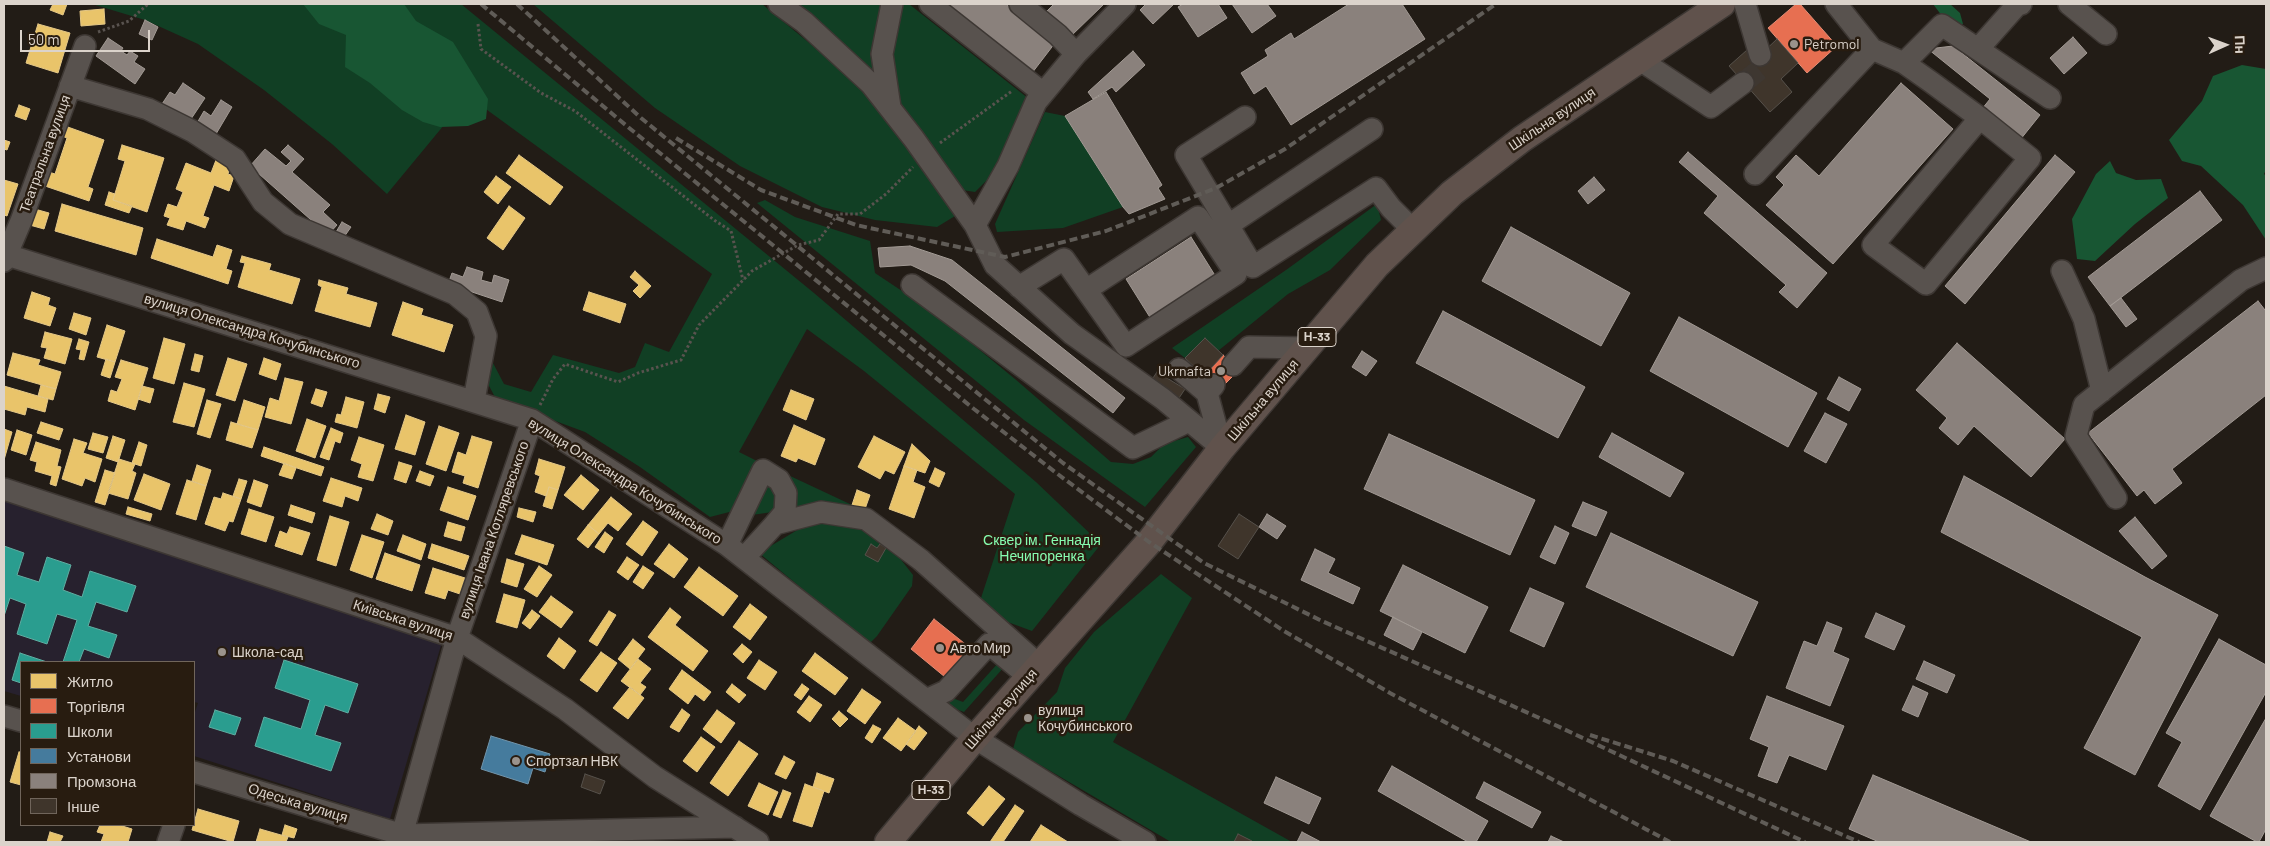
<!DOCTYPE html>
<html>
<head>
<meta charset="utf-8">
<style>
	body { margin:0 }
	#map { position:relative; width:2270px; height:846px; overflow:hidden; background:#221c16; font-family:Barlow,sans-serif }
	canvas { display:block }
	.frame { position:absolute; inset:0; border:5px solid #dbd3cb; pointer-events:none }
	.legend { position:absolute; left:20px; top:661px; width:175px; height:165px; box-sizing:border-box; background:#281c10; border:1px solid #70655b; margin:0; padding:6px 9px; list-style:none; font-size:15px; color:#dbd3cb }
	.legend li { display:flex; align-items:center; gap:10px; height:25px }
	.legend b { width:25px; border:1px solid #70655b }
	.north { position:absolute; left:2200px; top:20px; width:50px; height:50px; -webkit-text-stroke:4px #281c10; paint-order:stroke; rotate:88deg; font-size:14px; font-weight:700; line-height:20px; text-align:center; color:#dbd3cb }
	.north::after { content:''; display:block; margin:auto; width:18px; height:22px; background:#dbd3cb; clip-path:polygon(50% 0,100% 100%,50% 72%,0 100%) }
	.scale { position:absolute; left:20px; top:30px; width:130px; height:22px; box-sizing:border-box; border:2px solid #dbd3cb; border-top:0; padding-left:6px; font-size:15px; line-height:18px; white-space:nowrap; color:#dbd3cb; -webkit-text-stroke:4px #281c10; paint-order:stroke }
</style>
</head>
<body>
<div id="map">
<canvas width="2270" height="846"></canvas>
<div class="frame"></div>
<ul class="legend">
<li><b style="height:14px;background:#e9c46a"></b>Житло</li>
<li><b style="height:14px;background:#e76f51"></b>Торгівля</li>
<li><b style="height:14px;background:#2a9d8f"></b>Школи</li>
<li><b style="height:14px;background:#457b9d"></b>Установи</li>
<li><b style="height:14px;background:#8a817c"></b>Промзона</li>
<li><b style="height:14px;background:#3f352b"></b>Інше</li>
</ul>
<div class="north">Пн</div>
<div class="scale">50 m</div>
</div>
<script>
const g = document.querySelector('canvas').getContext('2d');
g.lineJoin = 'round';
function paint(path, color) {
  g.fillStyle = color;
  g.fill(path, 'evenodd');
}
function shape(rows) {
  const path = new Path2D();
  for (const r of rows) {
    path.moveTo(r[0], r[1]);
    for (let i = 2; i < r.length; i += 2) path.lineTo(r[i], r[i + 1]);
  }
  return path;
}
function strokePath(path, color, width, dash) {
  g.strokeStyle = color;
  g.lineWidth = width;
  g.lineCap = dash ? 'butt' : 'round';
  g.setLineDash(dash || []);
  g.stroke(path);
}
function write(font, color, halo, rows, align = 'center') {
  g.font = font + ' Barlow,sans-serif';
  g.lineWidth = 5;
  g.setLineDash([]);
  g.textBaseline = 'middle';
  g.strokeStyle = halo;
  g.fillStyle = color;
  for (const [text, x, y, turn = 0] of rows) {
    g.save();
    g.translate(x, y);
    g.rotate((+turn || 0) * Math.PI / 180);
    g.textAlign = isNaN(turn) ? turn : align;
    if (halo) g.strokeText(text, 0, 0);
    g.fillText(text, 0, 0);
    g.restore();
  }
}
paint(shape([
	[4,500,442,642,390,819,194,756,194,715,198,703,194,702,194,662,21,662,21,696,4,691]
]), '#27212e');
paint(shape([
	[92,4,461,4,814,293,1036,482,1101,544,1032,631,1005,621,981,598,1015,494,864,371,807,329,739,452,759,462,741,509,710,517,640,467,585,432,496,399,487,382,493,363,504,384,531,392,553,355,619,373,635,367,645,343,669,352,712,274,468,96,387,194,332,144,264,90,198,44,145,20],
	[533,4,762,4,825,56,870,97,955,216,937,227,875,220,822,207,740,166,655,108],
	[794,4,909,4,1029,99,1002,158,988,179,975,192,962,190,949,173,918,126,874,73],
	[1045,112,1065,116,1123,207,1063,228,997,232,995,224],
	[765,200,795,217,870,241,875,273,932,311,1015,379,1111,462,1133,464,1151,457,1164,444,1188,437,1196,447,1145,507,1024,420,757,203],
	[1377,204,1381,220,1330,270,1288,294,1218,351,1205,338,1185,358,1172,348,1286,270],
	[771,467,852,505,813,506,752,515],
	[830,519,862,524,888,543,913,575,912,586,877,636,869,644,759,553,804,526],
	[1161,574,1192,598,1113,742,1292,842,1171,842,1013,749,1018,732,1057,692,1065,668,1094,632],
	[999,662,1005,666,964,712,942,704,947,696,963,702]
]), '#113f24');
paint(shape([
	[303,4,404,4,416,21,453,42,488,99,486,119,468,126,440,127,423,122,402,110,370,83,345,67,346,35,319,24],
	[1933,4,1950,4,1960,13,1963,24,1948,24],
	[2242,65,2266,69,2266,170,2264,174,2266,176,2266,240,2243,205,2201,166,2182,161,2169,140,2202,101,2213,76],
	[2110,161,2116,173,2136,180,2161,179,2168,198,2135,224,2095,261,2077,259,2072,219,2096,174]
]), '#185633');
const homes = shape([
	[53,4,67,4,63,15,50,10,53,4],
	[104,9,105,24,81,26,80,11,104,9],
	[38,24,70,33,58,73,26,63,38,24],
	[19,105,30,109,26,120,15,116,19,105],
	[65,126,104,140,88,187,93,189,89,201,45,186,49,172,55,174,67,138,62,136,65,126],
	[4,140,10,142,7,150,4,149,4,140],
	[122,145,164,158,147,212,113,200,125,161,118,159,122,145],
	[519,155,563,187,550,205,506,173,519,155],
	[216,160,230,166,228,174,234,176,229,191,214,185,203,216,209,218,205,228,186,221,183,230,167,225,170,218,164,216,168,204,177,207,183,192,176,189,186,163,211,173,216,160],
	[496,176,511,187,498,204,484,192,496,176],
	[4,180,18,184,7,216,4,215,4,180],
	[109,192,115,194,113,200,132,206,129,213,105,205,109,192],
	[62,204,143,228,136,255,55,231,62,204],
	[509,206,525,218,503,250,487,238,509,206],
	[31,208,49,213,44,229,26,224,31,208],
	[157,239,213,257,217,245,232,250,226,269,232,271,228,284,151,258,157,239],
	[242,256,271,264,269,270,300,279,292,304,238,287,245,263,240,262,242,256],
	[635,271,651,286,640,298,633,291,639,285,630,277,635,271],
	[319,280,348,288,346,294,377,303,370,327,315,311,322,287,318,285,319,280],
	[32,292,50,298,48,305,56,308,50,326,24,318,32,292],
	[589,292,626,304,620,323,583,310,589,292],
	[403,302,423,309,421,315,453,325,444,352,392,335,403,302],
	[74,313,91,318,86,335,69,329,74,313],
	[107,325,125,331,115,362,97,357,107,325],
	[45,332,72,339,65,364,44,358,47,348,41,347,45,332],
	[164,338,185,344,174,384,153,378,164,338],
	[79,339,89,342,84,360,79,359,81,350,76,349,79,339],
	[13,353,40,360,38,365,61,372,56,389,7,375,13,353],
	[195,354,203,356,199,372,191,370,195,354],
	[228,358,247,364,235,401,216,395,228,358],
	[264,358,281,364,276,380,259,374,264,358],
	[106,359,115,362,110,378,101,375,106,359],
	[121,360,148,368,135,410,108,401,111,390,117,392,122,379,115,377,121,360],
	[285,378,303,382,291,424,265,417,270,398,279,401,285,378],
	[184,383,205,389,194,427,173,422,184,383],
	[41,385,56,389,53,400,38,396,41,385],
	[4,386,48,399,45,412,27,407,25,415,4,409,4,386],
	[142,386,154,389,150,403,138,399,142,386],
	[316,389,327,392,322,407,311,403,316,389],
	[791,390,814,399,806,420,783,410,791,390],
	[378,394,390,397,385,413,374,409,378,394],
	[346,397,364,402,357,428,335,422,337,414,341,415,346,397],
	[207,400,221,404,210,438,197,434,207,400],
	[244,400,265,407,258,430,237,424,244,400],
	[406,415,425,422,415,455,395,449,406,415],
	[307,419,326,426,315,458,296,451,307,419],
	[41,422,63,429,59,440,37,433,41,422],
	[231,422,258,430,252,448,226,440,231,422],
	[794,425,825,439,815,465,798,458,796,462,781,456,794,425],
	[439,426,459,433,446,471,426,464,439,426],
	[331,428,343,433,340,443,335,441,329,460,320,457,331,428],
	[4,429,12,432,4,460,4,429],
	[17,430,32,435,26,455,11,450,17,430],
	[93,433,108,437,103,453,88,449,93,433],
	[113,436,125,440,118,462,106,458,113,436],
	[472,436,492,442,478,488,463,483,465,476,452,472,458,452,466,455,472,436],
	[874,436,905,452,894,474,885,470,880,479,858,467,874,436],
	[359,437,384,445,373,481,358,477,362,464,351,460,359,437],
	[74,439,87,443,83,453,102,459,95,482,85,478,82,486,62,479,74,439],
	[36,442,61,450,57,466,61,467,56,486,50,484,52,476,35,471,37,462,30,460,36,442],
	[139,442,147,445,141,466,132,463,139,442],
	[912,444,930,461,925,473,904,466,912,444],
	[264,447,324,467,321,476,261,456,264,447],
	[119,459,135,464,132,471,136,473,128,499,108,493,119,459],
	[539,459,565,467,558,490,549,487,546,496,535,492,540,476,535,474,539,459],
	[399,462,412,466,406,483,394,479,399,462],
	[284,463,296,468,292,479,279,475,284,463],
	[197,465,211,470,206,486,192,481,197,465],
	[904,466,917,470,913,482,925,487,914,518,889,509,904,466],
	[935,468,945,473,939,487,929,482,935,468],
	[105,470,115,473,105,505,95,502,105,470],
	[420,471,434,476,430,486,416,481,420,471],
	[144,474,170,484,161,510,134,500,144,474],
	[581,475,599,490,583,510,564,495,581,475],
	[331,478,362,488,358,501,345,496,342,507,323,501,331,478],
	[239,479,247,481,241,499,233,496,239,479],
	[187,480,206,486,196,520,176,514,187,480],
	[254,480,268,485,261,507,247,502,254,480],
	[448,487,476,496,468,520,440,510,448,487],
	[549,487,558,490,552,509,543,506,549,487],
	[857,490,870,495,865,509,852,505,857,490],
	[223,493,241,499,233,522,229,521,225,531,205,524,214,497,221,499,223,493],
	[611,497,632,514,618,531,608,523,599,534,588,525,611,497],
	[291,505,315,513,312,523,288,515,291,505],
	[128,507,152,514,150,521,126,514,128,507],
	[519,508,536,512,533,522,517,517,519,508],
	[249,509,274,517,266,542,241,534,249,509],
	[377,514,393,521,388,535,371,529,377,514],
	[330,516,349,522,336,566,317,560,330,516],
	[643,521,658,532,642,556,626,544,643,521],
	[448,522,465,527,461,541,444,536,448,522],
	[588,525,599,534,588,548,577,539,588,525],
	[290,527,310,533,302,555,275,546,280,531,287,534,290,527],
	[605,532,613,538,604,553,595,547,605,532],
	[362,535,384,542,372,578,350,570,362,535],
	[403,535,426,544,421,560,397,551,403,535],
	[522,535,554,545,547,565,515,554,522,535],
	[432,544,469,556,464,570,428,558,432,544],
	[669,544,688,559,674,578,654,564,669,544],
	[385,553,420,565,412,591,376,579,385,553],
	[627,557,639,565,628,580,617,572,627,557],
	[507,559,524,564,517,587,501,582,507,559],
	[539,566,552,575,537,597,524,589,539,566],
	[643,566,654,573,643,589,633,582,643,566],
	[699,567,738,596,723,616,684,587,699,567],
	[433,568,465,578,460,594,448,590,445,599,425,593,433,568],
	[504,594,525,600,517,628,496,622,504,594],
	[551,596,573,612,561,628,539,612,551,596],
	[750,604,767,617,750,640,733,627,750,604],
	[670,608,681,617,675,625,708,651,693,671,648,637,670,608],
	[532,610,540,616,530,629,522,623,532,610],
	[609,611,616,615,597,646,589,641,609,611],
	[559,638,576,651,564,669,547,656,559,638],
	[633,639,645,649,630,669,618,659,633,639],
	[742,644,752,652,743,663,733,654,742,644],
	[601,652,617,663,597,692,580,680,601,652],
	[815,653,848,678,835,695,802,671,815,653],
	[638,659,651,669,640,683,646,687,640,695,621,681,638,659],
	[759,660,777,672,765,690,747,678,759,660],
	[682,670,711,692,704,701,695,694,688,704,669,689,682,670],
	[732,684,746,695,739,703,726,692,732,684],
	[802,684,809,689,801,700,794,695,802,684],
	[630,687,644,698,628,719,613,708,630,687],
	[862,689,881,702,865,724,847,711,862,689],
	[809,696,822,705,810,722,797,712,809,696],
	[682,709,690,715,679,732,670,727,682,709],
	[717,710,735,723,721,743,703,729,717,710],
	[839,711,848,719,840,727,832,719,839,711],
	[898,718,916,731,901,751,883,738,898,718],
	[873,725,881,729,872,743,865,738,873,725],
	[919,726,927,733,914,750,906,744,919,726],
	[701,737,715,747,697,772,683,761,701,737],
	[739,741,758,754,728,796,710,783,739,741],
	[19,752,21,752,21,785,10,782,19,752],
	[784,756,795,762,786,779,775,774,784,756],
	[817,773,834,779,829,793,813,787,817,773],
	[759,783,778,792,768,815,748,806,759,783],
	[805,784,824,791,812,827,793,821,805,784],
	[989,786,1005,799,983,826,967,813,989,786],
	[783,790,791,793,781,818,773,815,783,790],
	[1015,805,1024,811,1003,842,990,842,1015,805],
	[198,809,239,821,233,842,192,830,198,809],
	[100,825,119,825,132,829,128,842,101,842,104,834,97,832,100,825],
	[285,825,297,829,294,838,282,835,285,825],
	[1041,825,1068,842,1030,842,1041,825],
	[260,829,288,837,286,842,256,842,260,829],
	[50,832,63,836,60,842,47,842,50,832]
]);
paint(homes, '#e9c46a');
strokePath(homes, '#e5c887', 1);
const shops = shape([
	[1796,4,1800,4,1837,46,1807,73,1768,28,1796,4],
	[1223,355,1239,370,1219,390,1204,376,1223,355],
	[934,619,969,647,945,677,911,649,934,619]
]);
paint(shops, '#e76f51');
strokePath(shops, '#e38d76', 1);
const schools = shape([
	[4,546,24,553,17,575,39,582,47,557,71,565,63,590,82,597,90,571,136,586,127,612,96,602,88,626,117,635,109,658,84,649,79,662,63,662,77,620,57,614,47,644,17,634,26,604,10,598,4,616,4,546],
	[20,653,47,662,21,662,21,683,12,680,20,653],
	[284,660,358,684,348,713,325,705,315,735,341,743,331,771,255,746,264,717,301,729,310,700,275,688,284,660],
	[215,710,241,718,235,735,209,727,215,710]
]);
paint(schools, '#2a9d8f');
strokePath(schools, '#5fada1', 1);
const public = shape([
	[491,736,550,754,545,772,533,768,528,784,481,769,491,736]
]);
paint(public, '#457b9d');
strokePath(public, '#7295ab', 1);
const industry = shape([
	[945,4,1006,4,1055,43,1032,73,945,4],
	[1054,4,1104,4,1071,36,1047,11,1054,4],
	[1146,4,1174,4,1153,24,1140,10,1146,4],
	[1183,4,1218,4,1227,18,1198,37,1178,7,1183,4],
	[1232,4,1267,4,1276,16,1252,33,1232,4],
	[1349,4,1402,4,1425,39,1291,125,1266,86,1254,94,1241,73,1268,56,1265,50,1291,33,1294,39,1349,4],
	[145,20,158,27,152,40,139,34,145,20],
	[2073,37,2087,53,2064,74,2050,58,2073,37],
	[108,38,123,48,121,51,127,55,130,51,138,56,134,62,145,69,135,84,96,56,108,38],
	[1953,46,2040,115,2020,140,1982,109,1990,99,1928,49,1953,46],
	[1133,51,1145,65,1116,92,1112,87,1093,99,1088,92,1133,51],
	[183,83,205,98,189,122,162,104,170,92,175,95,183,83],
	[1901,83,1953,129,1833,264,1766,205,1784,185,1776,177,1796,155,1819,176,1901,83],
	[1106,92,1162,185,1158,188,1165,199,1129,214,1123,207,1065,116,1106,92],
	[221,100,232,107,216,134,197,123,204,111,211,116,221,100],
	[288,145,304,159,292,172,330,205,323,212,337,225,328,235,250,166,265,149,286,166,291,161,281,152,288,145],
	[1688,152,1827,273,1797,308,1779,292,1786,285,1704,213,1718,196,1679,162,1688,152],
	[2055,155,2075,172,1965,304,1945,286,2055,155],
	[1594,177,1605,190,1588,204,1578,191,1594,177],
	[2200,191,2222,220,2110,306,2088,277,2200,191],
	[342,222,351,227,344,237,336,232,342,222],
	[1511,227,1630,293,1601,346,1482,281,1511,227],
	[1191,237,1216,277,1151,319,1126,279,1191,237],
	[910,246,952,260,1125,398,1113,413,945,281,911,265,880,267,878,248,910,246],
	[467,267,483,272,481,280,492,283,494,275,509,280,502,302,448,284,452,273,463,277,467,267],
	[2121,298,2137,319,2126,327,2110,306,2121,298],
	[2258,301,2265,310,2266,309,2266,395,2172,469,2182,483,2155,504,2144,490,2137,496,2088,433,2258,301],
	[1443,311,1585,387,1558,438,1416,363,1443,311],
	[1679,317,1817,393,1788,447,1650,371,1679,317],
	[1957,343,2065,439,2031,477,1974,426,1958,445,1939,428,1947,418,1916,390,1957,343],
	[1362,351,1377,361,1366,376,1352,367,1362,351],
	[1839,377,1861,389,1849,411,1827,399,1839,377],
	[1825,413,1847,424,1826,463,1804,451,1825,413],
	[1612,433,1684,473,1670,497,1599,457,1612,433],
	[1389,434,1535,500,1510,555,1364,489,1389,434],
	[1964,476,2145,577,2218,615,2135,775,2084,748,2142,637,1941,532,1964,476],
	[1583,502,1607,512,1596,536,1572,526,1583,502],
	[1267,514,1286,526,1277,539,1259,527,1267,514],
	[2135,517,2167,556,2152,569,2119,531,2135,517],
	[1555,526,1569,533,1555,564,1540,557,1555,526],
	[1611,533,1758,602,1733,656,1586,587,1611,533],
	[1315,549,1335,559,1328,573,1360,588,1353,604,1301,580,1315,549],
	[1403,565,1488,607,1465,653,1380,611,1403,565],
	[1530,588,1564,603,1544,647,1510,631,1530,588],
	[1876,613,1905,626,1894,650,1865,637,1876,613],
	[1393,617,1422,632,1413,650,1384,635,1393,617],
	[1827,622,1842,628,1833,652,1849,659,1830,706,1786,688,1804,641,1817,646,1827,622],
	[2219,639,2266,665,2266,692,2200,810,2158,786,2182,742,2166,733,2219,639],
	[1924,661,1955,675,1947,693,1916,679,1924,661],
	[1913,686,1928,693,1918,717,1902,710,1913,686],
	[1767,696,1844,726,1826,770,1789,755,1777,783,1758,776,1769,747,1750,739,1767,696],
	[2266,718,2266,829,2259,842,2257,842,2210,816,2266,718],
	[1392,766,1488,821,1476,842,1468,842,1378,791,1392,766],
	[1873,775,2031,842,1879,842,1849,829,1873,775],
	[1276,777,1321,798,1309,824,1264,803,1276,777],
	[1484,782,1541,812,1532,828,1476,798,1484,782],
	[1302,832,1321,842,1297,842,1302,832],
	[1551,836,1564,842,1548,842,1551,836]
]);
paint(industry, '#8a817c');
strokePath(industry, '#a29a94', 1);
const building = shape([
	[1777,39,1798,63,1781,79,1792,92,1770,112,1729,66,1747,50,1756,59,1777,39],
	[1205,338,1223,355,1204,376,1185,358,1205,338],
	[1157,372,1185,389,1179,398,1151,381,1157,372],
	[1239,514,1259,527,1238,559,1218,546,1239,514],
	[871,544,877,548,880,544,886,548,878,562,865,555,871,544],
	[585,774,605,781,600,794,581,787,585,774],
	[1238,834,1252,841,1252,842,1234,842,1238,834]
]);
paint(building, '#3f352b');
strokePath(building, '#56514b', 1);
strokePath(shape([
	[1743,83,1764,66,1760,55]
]), '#3e3731', 21, [21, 11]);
const minor = shape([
	[779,4,804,22,871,84,914,139,975,225,995,265,1072,334,1163,399,1222,448],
	[930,4,1043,93],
	[1745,4,1760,55],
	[1836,4,1872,49,1904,63,1931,82,1980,118,2030,158,1926,284,1873,245,1980,118],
	[2069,4,2106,34],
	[1978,49,2017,5,2021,4],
	[1076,54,1125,4],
	[1640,60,1711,107,1743,83],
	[1904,63,1942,25,2050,98],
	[70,86,148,109,192,131,235,159,263,202,290,224,455,294,477,312,486,336,474,400],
	[890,107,882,54,892,4],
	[1245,117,1186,155,1253,267,1376,188,1391,208,1413,230],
	[1755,174,1872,49],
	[975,225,1008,166,1036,102,1076,54,1058,35,1020,4],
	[1227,226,1372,129],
	[4,254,532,420,727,545,975,738,1081,805,1145,842],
	[4,261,21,221,85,46],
	[2062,271,2084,319,2102,391],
	[912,285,1133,448,1189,421],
	[1019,287,1064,259,1126,346,1236,274,1198,217,1086,290],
	[1233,365,1249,347,1308,348],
	[1179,369,1207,393],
	[1214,385,1207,393,1222,448],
	[4,489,457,638,565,709,655,777,758,842],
	[2116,498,2076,436,2084,405,2241,280,2266,268],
	[727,545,763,470,779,480,786,493,785,512,775,524],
	[744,558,775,524,821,512,866,519,921,560,1039,665],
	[926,700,946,691,989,644,1029,677],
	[4,716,21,721],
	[194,772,403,835,735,827],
	[168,842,174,825],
	[400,842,457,638,532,420]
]);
const major = shape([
	[888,842,975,738,1149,542,1222,448,1377,265,1452,193,1522,139,1722,4]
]);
strokePath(minor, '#3d3733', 24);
strokePath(major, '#3d3733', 29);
strokePath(shape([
	[478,24,481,49,541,93,575,111,714,220,731,231,743,280],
	[98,32,129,21,148,4],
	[940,143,1012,91],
	[540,405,553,379,565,364,618,382,638,373,681,360,699,325,752,271,798,245,819,240,838,214,860,214,886,194,913,167]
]), '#59534f', 3, [2.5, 2.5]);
strokePath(minor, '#58524e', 21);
strokePath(major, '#60524c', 26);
strokePath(shape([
	[481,4,628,127,974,409,1055,472,1149,542,1284,631,1390,693,1670,842],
	[517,4,641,118,1063,463,1204,563,1322,621,1553,724,1805,842],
	[676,138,761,190,856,225,1005,257,1106,231,1216,188,1285,149,1496,4],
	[1590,735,1673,761,1859,842]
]), '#605c57', 4, [8, 4]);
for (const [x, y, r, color] of [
	[1794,44,5,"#9a938c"],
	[1221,371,5,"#9a938c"],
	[940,648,5,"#9a938c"],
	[222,652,5,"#9a938c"],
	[1028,718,5,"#9a938c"],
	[516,761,5,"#9a938c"]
]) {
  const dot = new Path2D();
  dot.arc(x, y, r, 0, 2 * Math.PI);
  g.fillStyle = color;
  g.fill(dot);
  strokePath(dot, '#281c10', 2);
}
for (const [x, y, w] of [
	[1317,337,38],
	[931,790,38]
]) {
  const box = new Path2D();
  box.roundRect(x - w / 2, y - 9.5, w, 19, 4);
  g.fillStyle = '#281c10';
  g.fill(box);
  strokePath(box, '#dbd3cb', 1);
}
write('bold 12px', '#dbd3cb', null, [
	["Н-33",1317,337],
	["Н-33",931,790]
]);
write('14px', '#dbd3cb', '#281c10', [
	["Petromol",1804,44],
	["Ukrnafta",1211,371,"right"],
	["Авто Мир",950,648],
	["Школа-сад",232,652],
	["вулиця",1038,710],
	["Кочубинського",1038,726],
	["Спортзал НВК",526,761]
], 'left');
write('14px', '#dbd3cb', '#281c10', [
	["Шкільна вулиця",1552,119,-34],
	["Театральна вулиця",45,154,-70],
	["вулиця Олександра Кочубинського",252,331,17],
	["Шкільна вулиця",1263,400,-50],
	["вулиця Олександра Кочубинського",625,481,32],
	["вулиця Івана Котляревського",494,530,-71],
	["Київська вулиця",403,620,18],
	["Шкільна вулиця",1001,709,-49],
	["Одеська вулиця",298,803,17]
]);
write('14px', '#86fcb0', '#281c10', [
	["Сквер ім. Геннадія",1042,540],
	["Нечипоренка",1042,556]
]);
</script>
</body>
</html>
